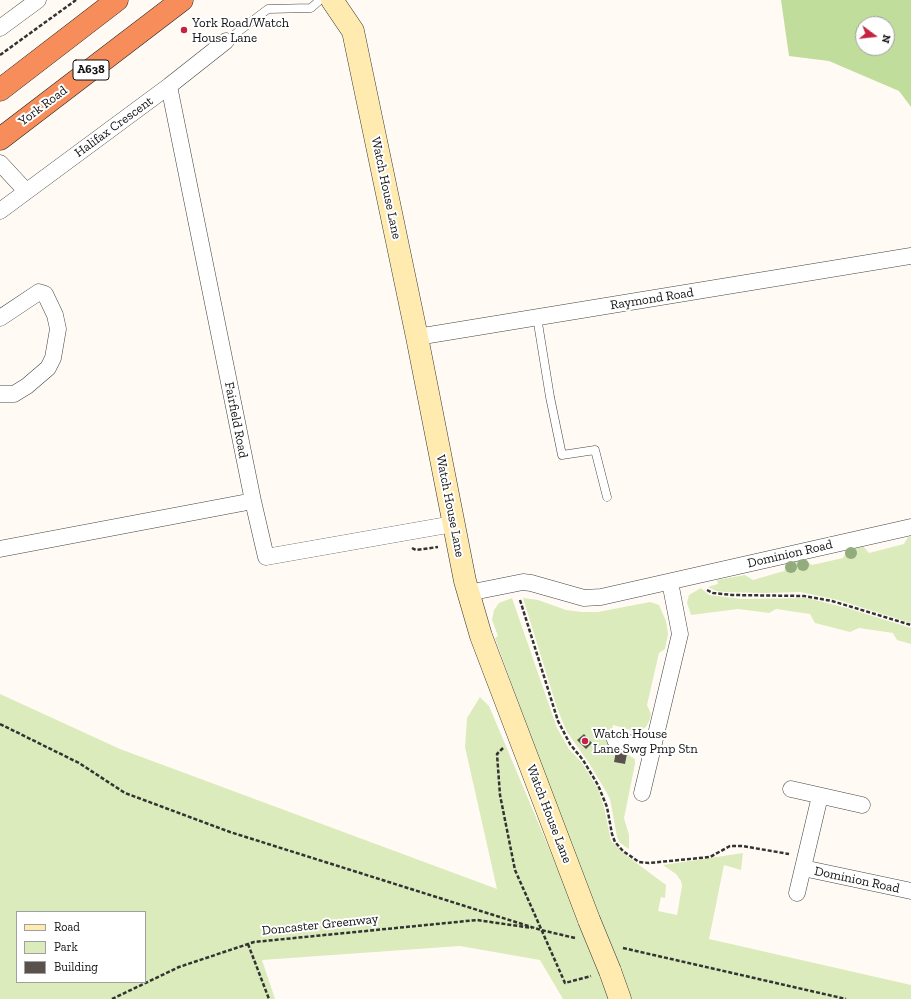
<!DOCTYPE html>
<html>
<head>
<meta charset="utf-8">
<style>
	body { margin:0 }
	#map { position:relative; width:911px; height:999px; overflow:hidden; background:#fffbf4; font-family:"Zilla Slab",serif }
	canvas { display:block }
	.legend { position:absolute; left:16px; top:911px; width:130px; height:72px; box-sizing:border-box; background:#fff; border:1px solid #a0a0a0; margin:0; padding:5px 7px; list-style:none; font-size:12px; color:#111 }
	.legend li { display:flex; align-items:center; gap:8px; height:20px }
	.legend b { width:20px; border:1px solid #a0a0a0 }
	.north { position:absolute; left:855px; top:16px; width:40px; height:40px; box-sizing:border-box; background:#fff; border:1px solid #a0a0a0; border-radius:50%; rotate:105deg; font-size:11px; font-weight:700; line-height:16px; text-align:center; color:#111 }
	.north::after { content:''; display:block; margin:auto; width:14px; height:18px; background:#c52441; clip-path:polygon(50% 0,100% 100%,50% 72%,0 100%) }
</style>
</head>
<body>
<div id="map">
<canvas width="911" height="999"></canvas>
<ul class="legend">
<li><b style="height:5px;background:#ffebaf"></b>Road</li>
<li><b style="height:11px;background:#dbebbc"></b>Park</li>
<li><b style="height:11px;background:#5a504c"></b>Building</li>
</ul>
<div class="north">N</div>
</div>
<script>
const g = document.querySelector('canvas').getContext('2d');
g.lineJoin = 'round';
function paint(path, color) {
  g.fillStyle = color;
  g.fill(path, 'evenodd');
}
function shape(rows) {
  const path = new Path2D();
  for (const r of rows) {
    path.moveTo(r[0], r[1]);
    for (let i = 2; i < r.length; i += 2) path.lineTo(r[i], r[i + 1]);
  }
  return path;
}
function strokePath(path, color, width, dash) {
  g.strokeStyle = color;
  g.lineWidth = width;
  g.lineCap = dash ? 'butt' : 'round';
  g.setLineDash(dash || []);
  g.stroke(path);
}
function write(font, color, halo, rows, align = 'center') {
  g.font = font + ' "Zilla Slab",serif';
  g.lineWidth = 4;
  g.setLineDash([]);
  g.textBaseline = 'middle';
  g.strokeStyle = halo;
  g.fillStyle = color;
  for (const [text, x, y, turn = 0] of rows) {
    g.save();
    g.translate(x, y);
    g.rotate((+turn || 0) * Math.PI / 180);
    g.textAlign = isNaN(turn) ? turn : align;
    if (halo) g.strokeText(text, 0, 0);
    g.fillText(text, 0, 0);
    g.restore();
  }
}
paint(shape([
	[911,536,911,623,838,600,800,592,764,593,724,592,716,591,708,587,718,584,717,580,745,575,753,580,784,571,788,563,804,559,812,565,843,558,847,550,863,546,869,553,904,544,908,537],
	[701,588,709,595,742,599,807,598,847,608,911,628,911,644,897,640,893,633,859,628,850,632,815,623,810,614,776,609,769,613,738,609,691,615,687,603,689,595],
	[512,598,557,728,569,749,582,763,598,789,604,807,611,841,627,856,666,885,665,898,661,897,658,911,677,915,682,886,681,881,676,874,663,865,743,853,741,870,724,865,709,939,911,985,911,999,563,999,540,960,460,946,262,960,275,999,0,999,0,694,120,749,497,889,465,747,467,718,480,697,489,706,575,910,596,914,495,638,498,636,492,620,494,610,499,603],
	[17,912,145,912,145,982,17,982],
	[523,598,538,600,566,610,582,612,598,612,650,602,659,605,666,621,668,634,665,649,659,653,647,705,651,714,650,719,646,727,641,730,634,731,613,725,608,749,616,751,614,762,625,764,627,754,635,759,635,764,624,818,629,835,629,849,620,843,617,837,610,799,604,788,589,763,567,732,557,708]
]), '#dbebbc');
paint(shape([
	[781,0,911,0,911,107,899,91,829,61,789,56],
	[863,24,887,24,887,48,863,48]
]), '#c1dd9b');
paint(shape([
	[584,734,592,743,586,749,577,740],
	[616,751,627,754,625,764,614,762]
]), '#5a504c');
const lane = shape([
	[226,41,268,9,311,8,320,0],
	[537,317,550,397,562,455,595,450,607,497]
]);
const street = shape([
	[0,28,38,0],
	[0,163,26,191],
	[0,211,169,86,226,41],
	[0,318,39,292,45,294,55,315,58,329,53,358,48,368,27,386,14,394,0,394],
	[417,337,911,256],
	[253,501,266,557,453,524],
	[0,549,253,501,169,86],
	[468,593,523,582,531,583,584,598,601,597,911,527],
	[615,740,653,748],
	[791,789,862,805],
	[642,793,680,634,670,582],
	[803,868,911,891],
	[797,893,820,796]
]);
const secondary = shape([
	[332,0,353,31,417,337,465,581,481,636,589,920],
	[610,971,620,999]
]);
const highway = shape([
	[0,90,117,0],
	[0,139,182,0]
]);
strokePath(lane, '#444', 9);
strokePath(street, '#444', 17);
strokePath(secondary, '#333', 23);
strokePath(highway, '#222', 23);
strokePath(shape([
	[0,55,76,0],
	[412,548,416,550,438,547],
	[707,590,713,593,732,595,804,596,832,601,911,625],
	[520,600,558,721,570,744,583,760,598,785,607,807,612,834,615,842,623,851,639,862,649,863,710,857,730,846,742,846,789,854],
	[0,724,79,763,125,793,230,832,541,930,575,938],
	[503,748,497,754,500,795,515,870,565,983,591,976],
	[248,944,269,999],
	[623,948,846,999],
	[112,999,179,967,254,942,477,920,532,928]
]), '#333', 2.5, [4, 2]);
strokePath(lane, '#fff', 8);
strokePath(street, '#fff', 16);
strokePath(secondary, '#ffebaf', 22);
strokePath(highway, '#f78d5a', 22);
const secondaryBridge = shape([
	[589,920,610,971]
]);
strokePath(secondaryBridge, '#333', 23, []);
strokePath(secondaryBridge, '#ffebaf', 22);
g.fillStyle = '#92ac7e';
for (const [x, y] of [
	[851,553],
	[803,565],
	[791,567]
]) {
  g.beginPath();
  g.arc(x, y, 6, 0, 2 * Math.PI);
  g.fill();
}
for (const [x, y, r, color] of [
	[184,30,4,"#c52441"],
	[585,741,4,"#c52441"]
]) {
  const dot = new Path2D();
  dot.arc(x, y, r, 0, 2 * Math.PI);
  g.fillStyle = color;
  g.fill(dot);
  strokePath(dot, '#fff', 1.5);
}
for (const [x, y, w] of [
	[91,70,36]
]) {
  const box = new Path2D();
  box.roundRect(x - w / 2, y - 10, w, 20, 3);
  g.fillStyle = '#fff';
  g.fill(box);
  strokePath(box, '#111', 1);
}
write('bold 12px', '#111', null, [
	["A638",91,70]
]);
write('13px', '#111', '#fff', [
	["York Road/Watch",192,23],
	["House Lane",192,38],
	["Watch House",593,734],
	["Lane Swg Pmp Stn",593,749]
], 'left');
write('13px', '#111', '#fff', [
	["York Road",43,106,-37],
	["Halifax Crescent",114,127,-36],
	["Watch House Lane",386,188,78],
	["Raymond Road",652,299,-9],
	["Fairfield Road",236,420,79],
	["Watch House Lane",450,506,79],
	["Dominion Road",790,554,-13],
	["Watch House Lane",549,814,69],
	["Dominion Road",857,880,12],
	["Doncaster Greenway",320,925,-6]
]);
</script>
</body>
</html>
